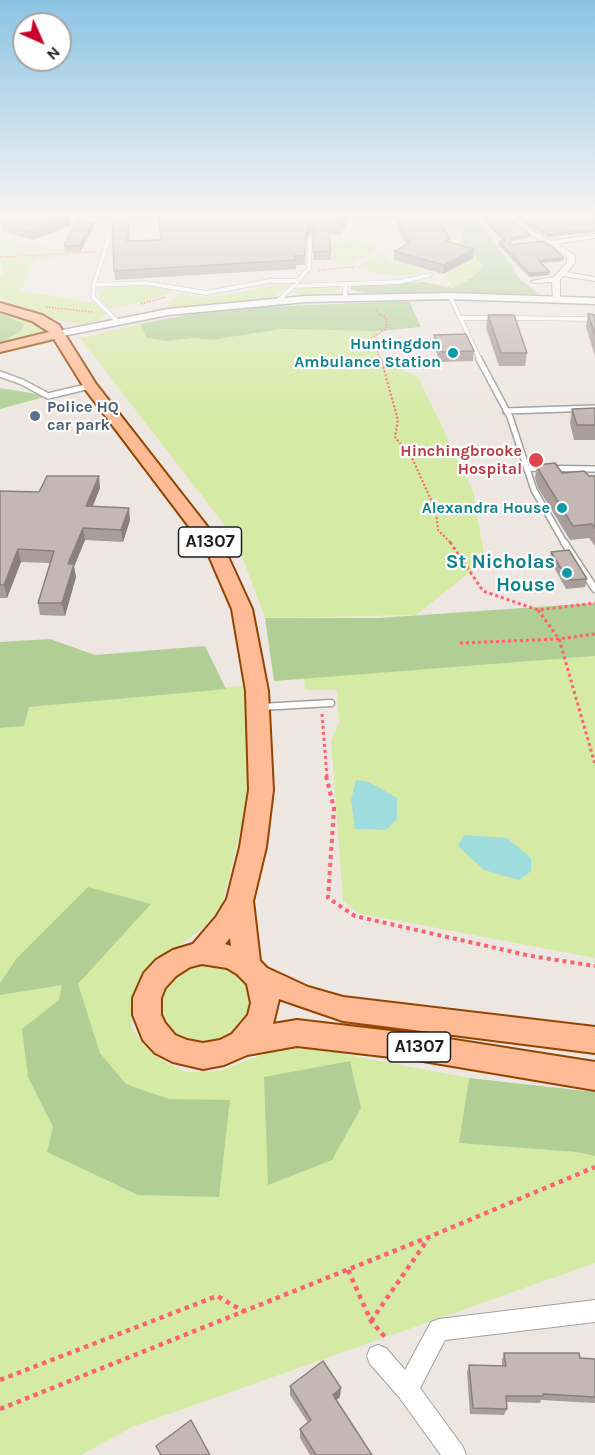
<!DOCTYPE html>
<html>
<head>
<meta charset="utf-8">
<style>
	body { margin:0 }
	#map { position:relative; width:595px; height:1455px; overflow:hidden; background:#eee7e1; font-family:Karla,sans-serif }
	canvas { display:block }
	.north { position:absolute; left:12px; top:12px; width:60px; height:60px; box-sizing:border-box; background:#fff; border:2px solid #a4a4a4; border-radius:50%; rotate:135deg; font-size:16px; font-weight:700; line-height:24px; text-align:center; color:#1c1c1c }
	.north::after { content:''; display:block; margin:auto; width:21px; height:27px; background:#c8002a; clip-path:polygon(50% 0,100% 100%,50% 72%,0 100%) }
</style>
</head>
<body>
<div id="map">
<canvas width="595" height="1455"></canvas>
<div class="north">N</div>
</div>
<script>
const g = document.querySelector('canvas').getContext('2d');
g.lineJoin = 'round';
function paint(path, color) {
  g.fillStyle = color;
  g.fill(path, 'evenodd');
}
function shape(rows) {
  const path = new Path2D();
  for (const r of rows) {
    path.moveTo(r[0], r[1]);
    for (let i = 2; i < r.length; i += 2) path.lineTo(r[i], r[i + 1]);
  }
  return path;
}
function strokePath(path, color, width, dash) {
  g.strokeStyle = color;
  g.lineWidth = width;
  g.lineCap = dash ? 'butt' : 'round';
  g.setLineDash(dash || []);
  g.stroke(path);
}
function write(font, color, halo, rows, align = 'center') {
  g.font = font + ' Karla,sans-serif';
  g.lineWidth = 4.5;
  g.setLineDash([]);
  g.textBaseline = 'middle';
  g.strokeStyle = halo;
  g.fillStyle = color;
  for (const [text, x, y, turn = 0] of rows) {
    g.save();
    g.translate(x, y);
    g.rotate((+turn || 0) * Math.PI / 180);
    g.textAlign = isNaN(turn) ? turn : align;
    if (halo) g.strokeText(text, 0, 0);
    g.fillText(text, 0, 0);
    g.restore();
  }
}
paint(shape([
	[455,227,482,265,481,269,456,287,424,282,449,286,452,283,442,278,447,274,445,273,456,256,441,228],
	[0,238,49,248,67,249,65,252,0,256],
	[357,239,380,247,350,266,338,264,331,260,329,244,313,244,316,242,353,241],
	[97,252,35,260,21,291,93,302,106,314,98,321,80,324,62,321,12,305,0,296,0,276,4,273,0,258],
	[382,253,389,258,386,260,389,262,397,261,427,270,414,274,396,276,373,273,356,267],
	[271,283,289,285,273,298,167,308,170,301,183,293,185,293,183,296,214,297,272,286],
	[118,285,151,286,175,291,148,301,110,309,100,299,100,291,105,287],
	[332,286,339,287,341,291,334,294,305,296,290,293,297,289],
	[0,309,36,323,41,328,40,333,0,344,21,331,14,319,0,313],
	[141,324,146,338,167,341,193,338,211,340,282,329,380,331,372,339,380,360,418,377,473,491,485,560,416,615,265,618,236,540,80,338],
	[595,656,595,958,358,913,343,900,331,740,339,723,337,690,305,690,304,678],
	[250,685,250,793,222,904,204,927,144,973,131,997,132,1029,153,1055,184,1072,219,1071,291,1044,469,1078,460,1143,576,1152,595,1156,595,1263,132,1427,81,1455,0,1455,0,728,24,726,29,707],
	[199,963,229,966,249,983,253,1009,237,1034,206,1045,176,1038,159,1015,162,988,184,968]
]), '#d5eaa4');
paint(shape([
	[442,215,477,215,483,226,509,261,518,277,538,294,366,293,351,290,351,286,424,282,453,288,471,278,481,269,482,265,474,254,460,245,463,237,455,227,444,225,439,217,443,217],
	[409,301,421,327,380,331,282,329,211,340,193,338,167,341,146,338,141,324,186,315,263,307],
	[0,313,24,324,21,331,0,344],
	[0,388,48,396,0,409],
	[595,603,595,656,274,681,265,618,379,618],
	[50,639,95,655,205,646,226,689,29,707,24,726,0,728,0,642],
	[88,887,151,904,78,984,100,1053,126,1084,148,1092,170,1099,230,1100,219,1197,138,1195,47,1152,53,1127,28,1077,22,1029,59,1000,62,985,0,995,0,983,17,958],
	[350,1061,361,1108,332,1160,268,1185,264,1077],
	[469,1078,595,1092,595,1156,576,1152,459,1143]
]), '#b1cf94');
paint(shape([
	[356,780,369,782,397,798,397,819,386,830,355,829,351,800],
	[464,835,507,838,531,858,531,871,519,880,484,870,458,846]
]), '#9fdcdd');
const serviceFar2 = shape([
	[109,237,94,285,93,297,117,321],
	[297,282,309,268,310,238],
	[345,284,399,282,430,275],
	[94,285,146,283,206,293,269,281,298,281],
	[450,296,480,360],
	[278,301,293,286,345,284,345,297],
	[461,318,496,318],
	[508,318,595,319]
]);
const serviceFar1 = shape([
	[479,359,510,417,534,490,565,544],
	[0,374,22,382,48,396,90,386],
	[506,411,595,408],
	[526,468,595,469]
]);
const service = shape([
	[564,542,595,589],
	[261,707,331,703]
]);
const minor = shape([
	[504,215,512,215,526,228,551,241,595,234,595,238,557,244,575,255,575,263,567,272,595,277,595,281,563,276,560,279,560,299,553,301,552,282,535,283,531,281,554,277,567,263,567,256,522,230,504,215],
	[595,1300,595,1322,445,1340,420,1388,463,1447,466,1455,441,1455,399,1397,370,1364,367,1356,370,1348,378,1345,386,1348,405,1370,431,1322,439,1319,595,1300]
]);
const tertiary = shape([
	[450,293,595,298,595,304,450,299,306,302,168,315,58,337,52,334,58,331,168,309,306,296,450,293]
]);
const primary = shape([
	[0,303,42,315,59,325,96,384,224,548,252,609,268,691,273,790,266,847,253,901,260,961,267,968,308,987,343,997,595,1027,595,1053,343,1021,279,999,273,1024,297,1020,417,1034,595,1062,595,1090,417,1060,297,1046,247,1055,224,1065,203,1069,173,1062,155,1053,143,1040,133,1015,133,998,144,973,156,960,173,950,193,944,216,917,227,899,240,847,249,790,246,691,232,609,206,549,85,389,54,339,0,352,0,344,49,332,32,321,0,311,0,303],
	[230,938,231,946,225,944,230,938],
	[202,964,227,968,237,974,247,984,251,1003,248,1015,232,1034,220,1040,203,1043,187,1040,175,1035,165,1023,161,1015,161,998,165,988,176,976,190,967,202,964]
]);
strokePath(serviceFar2, '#a0a0a0', 5);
strokePath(serviceFar1, '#a0a0a0', 8);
strokePath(service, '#a0a0a0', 9);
strokePath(minor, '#a0a0a0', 2);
strokePath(tertiary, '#a0a0a0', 3);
strokePath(primary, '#944400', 4);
strokePath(shape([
	[69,218,72,217],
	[0,257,94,252],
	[319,270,354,267],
	[141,304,166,297],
	[46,307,93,312],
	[376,308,378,313,386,318,387,328,372,338,381,360]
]), '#fe6272', 1.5, [1.5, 1.5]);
strokePath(shape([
	[381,359,398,420,395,437,413,460,436,511,438,530,452,544]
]), '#fe6272', 2, [2, 2]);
strokePath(shape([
	[450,542,483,591,538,610,595,603],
	[538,610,559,639,595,764],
	[460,643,559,639,595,634],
	[322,714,327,777]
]), '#fe6272', 3, [3, 3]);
strokePath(shape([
	[326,776,334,808,328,898,355,916,531,956,595,966]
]), '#fe6272', 4, [4, 4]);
strokePath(shape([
	[348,1270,371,1321,386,1338],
	[371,1321,428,1239],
	[0,1380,217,1296,245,1312],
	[0,1409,429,1237,595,1167]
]), '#fe6272', 4.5, [4.5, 4.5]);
strokePath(serviceFar2, '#fff', 4);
strokePath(serviceFar1, '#fff', 5);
strokePath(service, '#fff', 6);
paint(minor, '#fff');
paint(tertiary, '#fff');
paint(primary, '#febb95');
paint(shape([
	[391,215,436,215,449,242,474,249,473,258,443,274,394,260,394,251,406,245],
	[516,215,595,215,595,232,548,237,527,226],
	[482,216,530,237,511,241,510,245,563,261,541,263,549,275,529,277,498,245,499,241,503,241,482,219],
	[69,217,70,226,32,240,3,232,2,223],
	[347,220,346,228,343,229,342,235,329,235,331,251,331,260,313,260,314,237,310,234,306,238,305,265,296,265,296,269,115,280,114,271,129,225,130,234,129,241,161,240],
	[93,223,93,228,80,252,65,252,64,246],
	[588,314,595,315,595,356,586,327],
	[488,315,527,353,525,366,499,366,486,328],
	[434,335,474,351,473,361,441,362,433,346],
	[595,408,595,440,574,440,570,423,572,409],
	[537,465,562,473,589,476,595,476,595,546,589,538,570,540,538,488,535,478],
	[100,488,93,506,130,520,123,542,85,540,74,567,76,577,65,616,40,615,38,603,50,563,21,562,7,598,0,598,0,491,39,492],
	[551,552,587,579,585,587,566,589,550,560],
	[504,1353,595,1359,595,1403,541,1400,540,1403,506,1402,507,1409,504,1415,470,1414,467,1372,469,1365,502,1366,502,1360],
	[290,1386,340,1397,336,1400,372,1455,310,1455,300,1438,300,1429,308,1423,290,1395]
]), '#a99e9b');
paint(shape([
	[69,217,70,226,32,240,30,232],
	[93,223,93,228,80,252,79,246],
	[129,225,130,234,127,250,126,241],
	[310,225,310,234,306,238,305,265,306,229],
	[595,229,595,232,548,237,549,234],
	[530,234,530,237,511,241,511,238],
	[474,249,473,258,443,274,444,265],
	[564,258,563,261,537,263,538,260],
	[550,272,549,275,529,277,529,273],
	[99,476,100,488,88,518,86,506],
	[129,508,130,520,123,542,121,530],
	[83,528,85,540,74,567,76,577,65,616,62,603,68,564],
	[18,549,21,562,7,598,4,585],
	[341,1388,340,1397,332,1404,333,1395]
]), '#8a817e');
const building = shape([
	[20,215,59,215,69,217,30,232,2,223,20,215],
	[112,215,121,215,129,225,126,241,161,240,158,215,344,215,347,220,340,220,343,226,328,227,331,251,313,252,314,229,310,225,306,229,305,256,294,256,296,260,114,271,112,215],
	[396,215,436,215,450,239,445,241,474,249,444,265,394,251,410,243,396,215],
	[505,215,530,234,511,238,510,245,542,241,553,247,564,258,538,260,550,272,529,273,499,241,506,241,482,216,505,215],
	[519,215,595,215,595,229,549,234,528,223,519,215],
	[77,219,93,223,79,246,64,246,77,219],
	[588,314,595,315,595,335,588,314],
	[488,315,514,315,527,353,501,353,488,315],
	[466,334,474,351,442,352,434,335,466,334],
	[595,408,595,425,577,425,572,409,595,408],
	[555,463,562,473,584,471,589,476,595,476,595,528,592,524,573,526,541,474,537,465,555,463],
	[47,476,99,476,86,506,129,508,121,530,83,528,68,564,74,564,62,603,38,603,54,551,18,549,4,585,0,585,0,491,39,492,47,476],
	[569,550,587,579,568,580,551,552,569,550],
	[504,1353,579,1353,580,1358,595,1359,595,1397,543,1394,543,1396,506,1396,507,1409,473,1408,469,1365,506,1366,504,1353],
	[323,1361,341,1388,333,1395,372,1455,316,1455,300,1429,311,1420,290,1386,323,1361],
	[191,1420,210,1455,161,1455,156,1446,191,1420]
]);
paint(building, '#c5b8b4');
strokePath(building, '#8a817e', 1.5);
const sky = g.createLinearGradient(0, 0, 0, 419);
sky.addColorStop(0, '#8bc4e4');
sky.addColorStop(0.51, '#f7f4f2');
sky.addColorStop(1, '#f7f4f200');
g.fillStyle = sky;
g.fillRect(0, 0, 595, 419);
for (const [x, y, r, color] of [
	[453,353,6,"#0f9aa8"],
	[35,416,6,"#5c6f8a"],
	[536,460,8,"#e0444e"],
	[562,508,6,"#0f9aa8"],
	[567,573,6,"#0f9aa8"]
]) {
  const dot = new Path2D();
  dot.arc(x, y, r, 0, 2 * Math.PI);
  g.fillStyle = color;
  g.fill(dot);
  strokePath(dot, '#fff', 2);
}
write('bold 16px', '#0d838f', '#fff', [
	["Huntingdon",441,344],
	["Ambulance Station",441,362],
	["Alexandra House",550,508]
], 'right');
write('bold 16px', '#4e5e75', '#fff', [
	["Police HQ",47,407],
	["car park",47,425]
], 'left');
write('bold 16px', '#be3a42', '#fff', [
	["Hinchingbrooke",522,451],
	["Hospital",522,469]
], 'right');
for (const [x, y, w] of [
	[210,542,63],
	[419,1047,63]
]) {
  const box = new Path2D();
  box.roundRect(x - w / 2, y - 15, w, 30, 4.5);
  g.fillStyle = '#fff';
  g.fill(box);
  strokePath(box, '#1c1c1c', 1.5);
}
write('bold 18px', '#1c1c1c', null, [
	["A1307",210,542],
	["A1307",419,1047]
]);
write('bold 20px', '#0d838f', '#fff', [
	["St Nicholas",555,562],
	["House",555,585]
], 'right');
</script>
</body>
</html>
